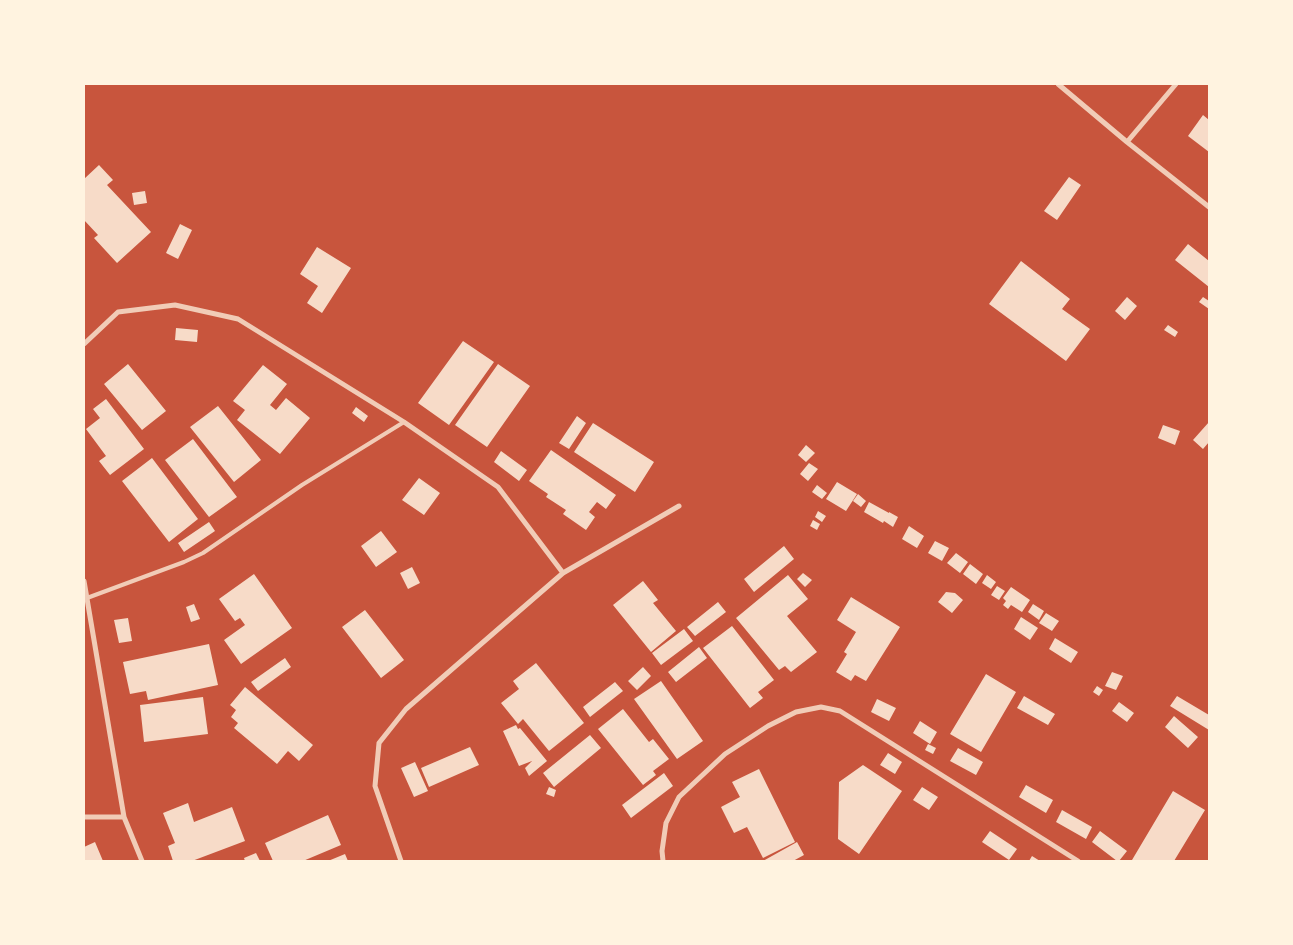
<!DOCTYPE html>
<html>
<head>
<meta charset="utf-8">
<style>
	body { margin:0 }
	#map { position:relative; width:1293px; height:945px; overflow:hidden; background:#c8553d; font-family:"Public Sans",sans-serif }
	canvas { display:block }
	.frame { position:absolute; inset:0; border:85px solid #fff3e0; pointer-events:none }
</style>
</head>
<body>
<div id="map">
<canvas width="1293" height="945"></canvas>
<div class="frame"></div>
</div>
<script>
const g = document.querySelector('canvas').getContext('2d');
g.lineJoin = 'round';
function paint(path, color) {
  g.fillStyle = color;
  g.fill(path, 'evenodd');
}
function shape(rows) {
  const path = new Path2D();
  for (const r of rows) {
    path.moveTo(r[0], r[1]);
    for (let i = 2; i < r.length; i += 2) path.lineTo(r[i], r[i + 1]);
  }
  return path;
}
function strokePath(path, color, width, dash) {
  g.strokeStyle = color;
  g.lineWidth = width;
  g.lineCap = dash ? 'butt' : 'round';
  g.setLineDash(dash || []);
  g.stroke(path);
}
paint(shape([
	[1203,115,1209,120,1209,152,1188,136],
	[99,165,113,180,107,185,151,232,117,263,94,238,98,235,84,220,84,179],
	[1069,177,1081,185,1057,220,1044,211],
	[145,191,147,203,134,205,132,193],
	[180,224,192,230,178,259,166,253],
	[1188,244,1209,261,1209,287,1175,260],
	[317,247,351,268,322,313,307,303,318,286,300,274],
	[1021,261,1070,299,1062,309,1090,329,1066,361,989,304],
	[1127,297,1137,306,1125,320,1115,311],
	[1203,297,1209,301,1209,309,1199,302],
	[1168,325,1178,332,1175,337,1164,330],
	[176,328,198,330,197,342,175,340],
	[463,341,494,362,449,425,418,403],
	[128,364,166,411,142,430,104,384],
	[498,364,530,386,487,447,455,425],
	[263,365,287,384,270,405,276,410,286,398,310,418,280,454,237,420,245,410,233,401],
	[106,399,144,449,110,475,99,461,106,456,86,429,100,418,93,409],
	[218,406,261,460,234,482,190,427],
	[356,407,368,416,364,422,352,413],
	[577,416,586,423,569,449,559,443],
	[1209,422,1209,442,1203,449,1193,440],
	[593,423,654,462,635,492,574,452],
	[1163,425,1180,431,1175,445,1158,438],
	[193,439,237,497,209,517,165,460],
	[806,445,815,453,806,462,798,455],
	[551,450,616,495,606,509,597,502,589,512,595,517,586,530,563,514,566,510,546,497,548,494,529,481],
	[501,451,527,470,519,481,494,462],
	[152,458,198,519,169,542,122,481],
	[809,463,818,469,808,481,800,474],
	[419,478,440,493,424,515,402,500],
	[837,482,857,494,846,511,826,499],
	[817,485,827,493,822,499,812,492],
	[858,494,866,501,861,507,853,501],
	[869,502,889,513,889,512,898,517,893,527,884,521,883,523,864,512],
	[818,511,826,516,822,522,815,517],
	[813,520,820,524,817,530,810,526],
	[209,522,215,531,184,552,178,543],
	[909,526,924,536,917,548,902,539],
	[381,531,397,552,376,567,361,546],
	[935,541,949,548,942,561,928,553],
	[784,546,794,559,754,592,744,579],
	[956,553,968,562,960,573,947,563],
	[970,564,983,574,976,584,963,574],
	[412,567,420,583,408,589,400,573],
	[803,573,812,580,805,587,797,579],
	[254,574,292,628,241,664,224,640,245,625,240,618,235,621,219,599],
	[788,575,808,599,787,616,817,652,791,672,785,666,779,670,736,618],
	[987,575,996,582,991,589,982,583],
	[643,581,658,600,653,603,676,631,651,652,613,605],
	[997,586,1005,591,999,600,991,595],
	[1011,587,1030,600,1022,612,1011,605,1008,609,1003,605,1006,601,1003,598],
	[946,592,955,593,963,600,952,613,938,602],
	[851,597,900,627,866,681,855,675,851,681,836,672,847,654,844,652,856,632,837,620],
	[718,602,726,612,695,636,687,627],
	[194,604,200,619,191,622,186,607],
	[1033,604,1044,611,1039,620,1028,612],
	[365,610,404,660,381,678,342,627],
	[1046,613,1059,621,1052,631,1039,623],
	[1021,617,1038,628,1030,640,1014,629],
	[128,618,132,641,119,643,114,620],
	[732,626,774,680,758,692,763,698,750,708,703,648],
	[684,629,693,641,661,665,652,653],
	[1055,638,1078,652,1071,663,1049,649],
	[209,644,218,685,148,700,146,691,130,694,123,662],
	[699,647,707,658,676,682,668,672],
	[285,658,291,667,258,691,251,682],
	[536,663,584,723,549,751,523,719,518,724,501,703,519,689,513,681],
	[643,667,651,676,637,690,628,681],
	[1112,672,1123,676,1116,690,1105,686],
	[986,674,1016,692,981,752,950,734],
	[661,681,703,741,677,759,634,699],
	[615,682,623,691,590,717,583,707],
	[1097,686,1103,690,1099,696,1093,692],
	[245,687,313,745,299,761,288,751,277,764,234,728,238,723,231,717,236,710,230,705],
	[1024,696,1055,714,1048,725,1017,708],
	[1177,696,1209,715,1209,730,1170,706],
	[203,697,208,734,144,742,140,705],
	[877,699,896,708,889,721,871,712],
	[1119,702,1134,713,1127,722,1112,711],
	[623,709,649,742,653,739,669,759,653,771,656,775,643,785,598,729],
	[1174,716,1198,737,1188,748,1165,727],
	[920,721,937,732,930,744,913,733],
	[516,725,518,729,520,728,547,761,529,776,525,768,532,761,519,766,503,731],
	[590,735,601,748,554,787,543,773],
	[928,744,936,748,933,754,925,750],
	[470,747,479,765,429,787,421,768],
	[958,748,983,762,976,775,950,761],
	[888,753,902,762,895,774,880,765],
	[415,762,428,791,414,797,401,768],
	[863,765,902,791,859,854,838,839,839,782],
	[759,769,795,842,763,858,747,827,734,833,721,807,740,797,732,782],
	[664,773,673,786,631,818,622,805],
	[1026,785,1053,800,1046,813,1019,797],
	[549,787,556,790,554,797,546,794],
	[922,787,938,797,929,810,913,800],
	[1173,791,1205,810,1174,861,1135,861,1132,860],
	[188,803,194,822,232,807,245,841,192,861,173,861,168,846,175,843,163,813],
	[1062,810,1092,827,1086,839,1056,822],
	[328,815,341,845,303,861,273,861,265,843],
	[990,831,1017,849,1009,860,982,842],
	[1100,831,1127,851,1119,861,1117,861,1092,842],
	[95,842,103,861,84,861,84,847],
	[797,842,804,855,793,861,763,861],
	[256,853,260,861,245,861,244,858],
	[345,854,348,861,328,861],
	[1032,856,1040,861,1029,861]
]), '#f7dbc8');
strokePath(shape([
	[87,598,184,562,203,553,302,485,404,422]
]), '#f1ccb7', 4);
strokePath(shape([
	[1058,84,1127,142,1209,207],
	[1127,142,1176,84],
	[84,344,118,312,175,305,238,319,404,422,498,487,563,573],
	[84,581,124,817,142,861],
	[84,817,124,817],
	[401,861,375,786,379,743,406,709,563,573,679,506],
	[663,861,662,851,666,823,679,797,725,754,768,726,796,712,821,707,840,711,1078,861]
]), '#f1ccb7', 5);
</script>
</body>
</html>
